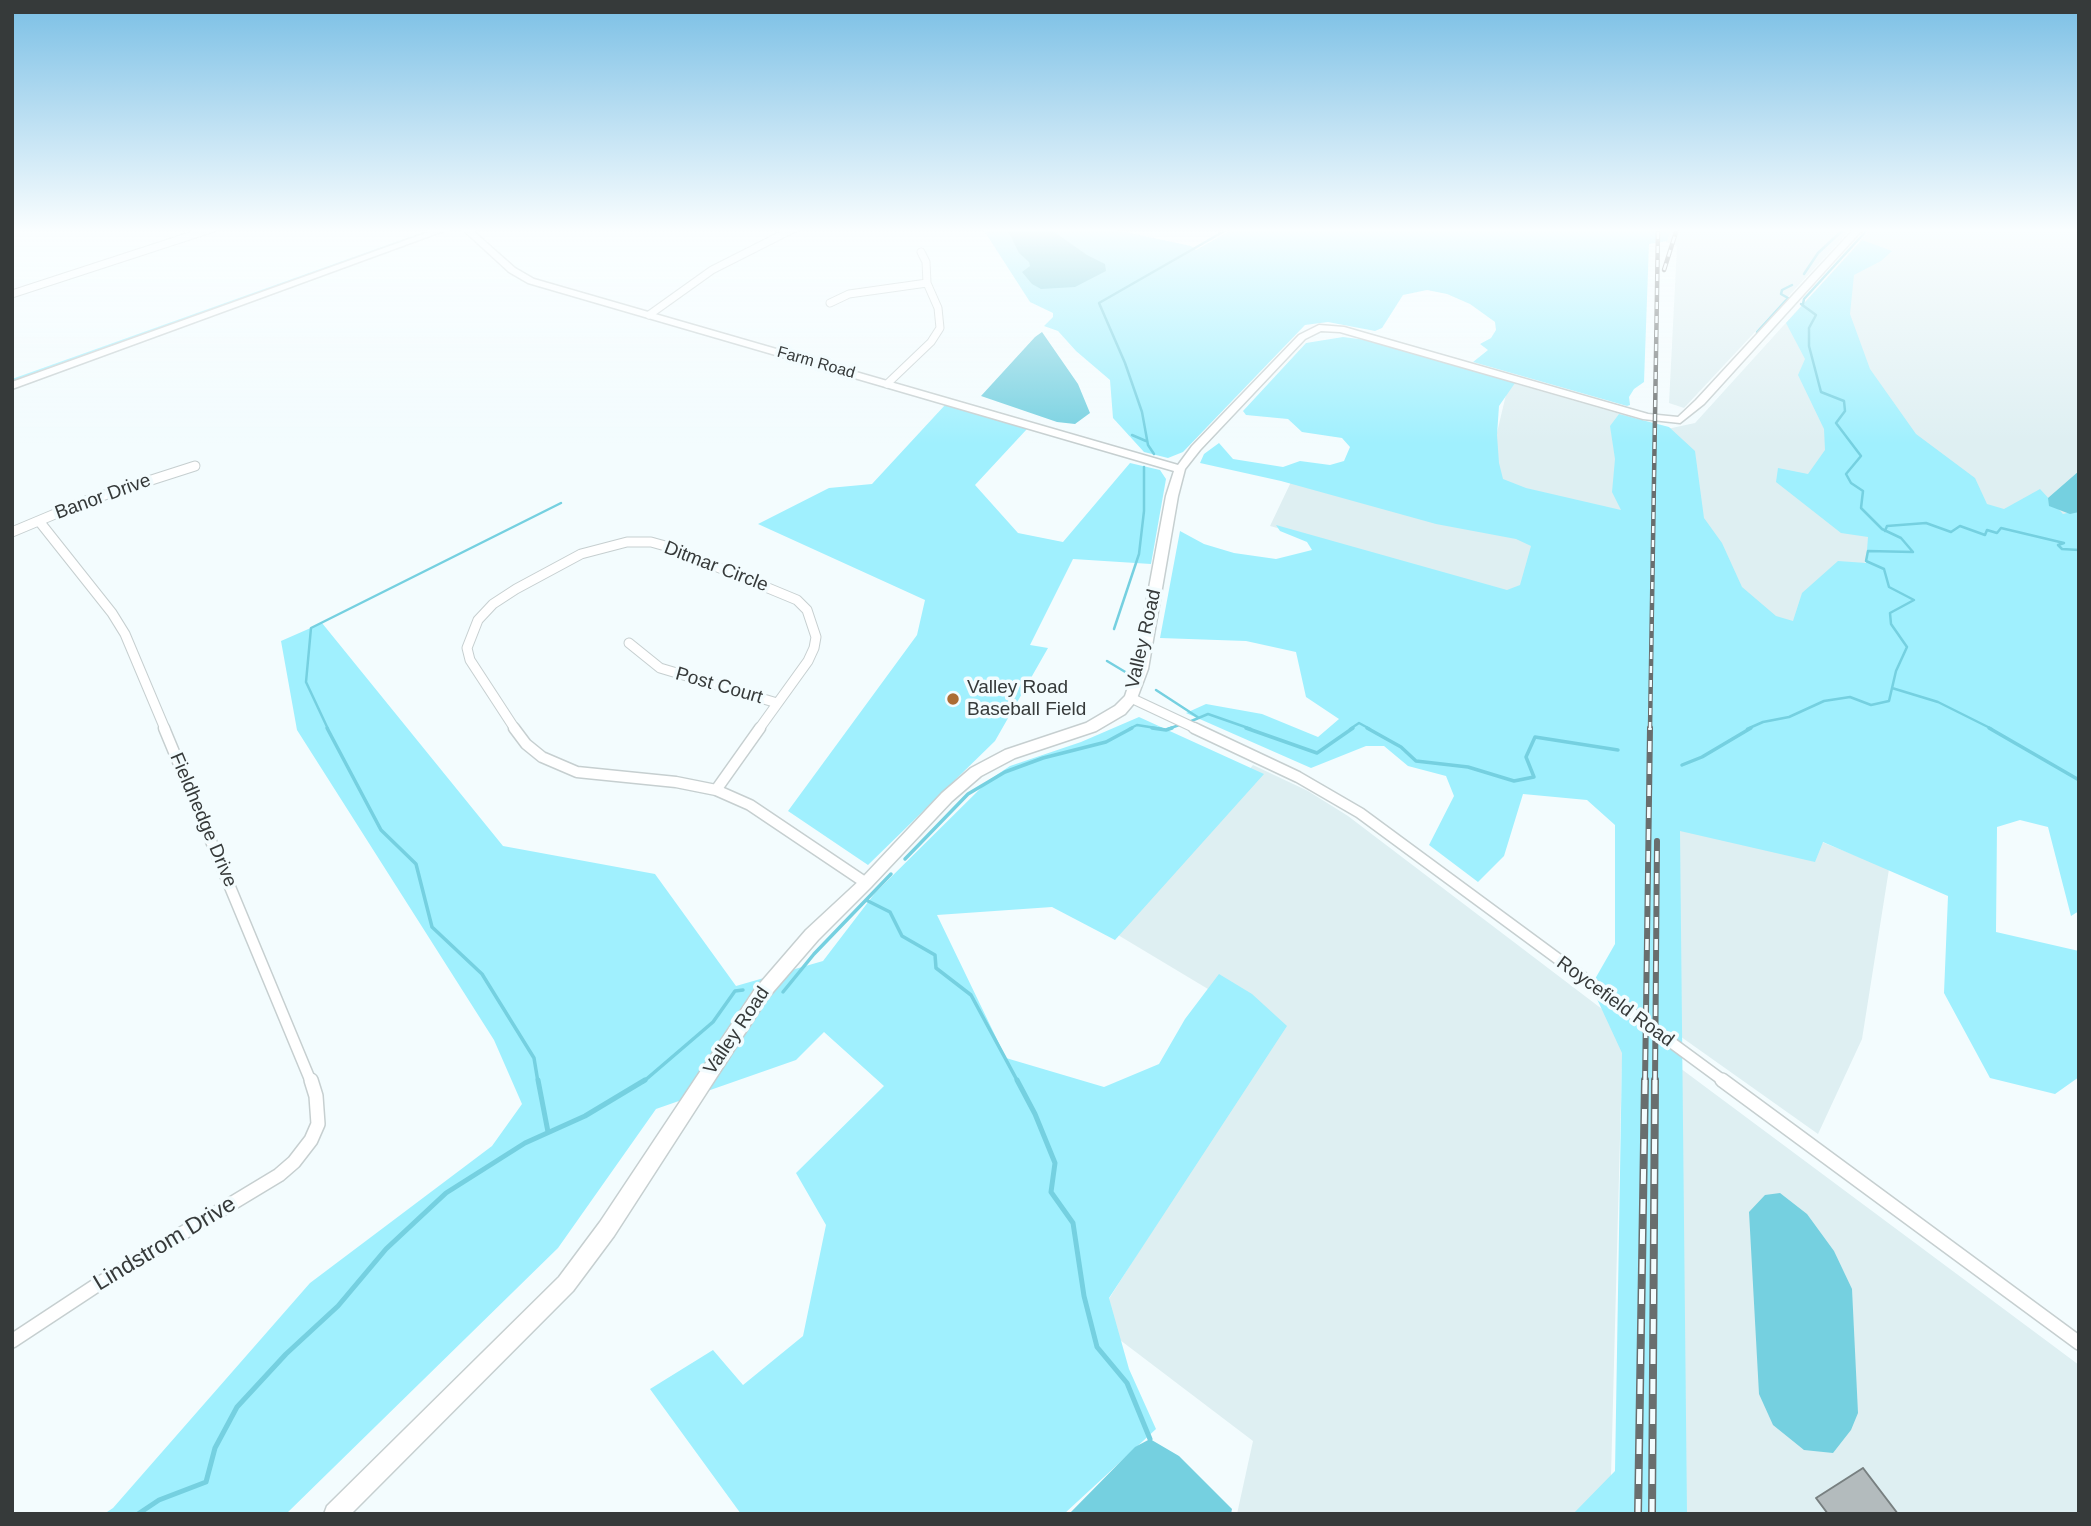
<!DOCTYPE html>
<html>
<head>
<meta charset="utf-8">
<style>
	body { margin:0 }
	#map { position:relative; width:2091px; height:1526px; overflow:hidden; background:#f3fcfe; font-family:Arial,sans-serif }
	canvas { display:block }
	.frame { position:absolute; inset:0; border:14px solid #363a3a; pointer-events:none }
</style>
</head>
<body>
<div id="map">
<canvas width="2091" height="1526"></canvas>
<div class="frame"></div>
</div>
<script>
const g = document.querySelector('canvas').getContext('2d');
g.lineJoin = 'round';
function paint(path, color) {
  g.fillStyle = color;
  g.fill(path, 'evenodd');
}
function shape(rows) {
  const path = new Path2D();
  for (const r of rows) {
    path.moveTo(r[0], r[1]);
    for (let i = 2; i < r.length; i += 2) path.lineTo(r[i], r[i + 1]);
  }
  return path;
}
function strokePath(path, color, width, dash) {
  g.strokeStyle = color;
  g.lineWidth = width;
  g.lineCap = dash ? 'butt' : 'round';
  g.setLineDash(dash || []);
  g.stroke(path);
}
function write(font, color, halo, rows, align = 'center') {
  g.font = font + ' Arial,sans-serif';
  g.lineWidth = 7;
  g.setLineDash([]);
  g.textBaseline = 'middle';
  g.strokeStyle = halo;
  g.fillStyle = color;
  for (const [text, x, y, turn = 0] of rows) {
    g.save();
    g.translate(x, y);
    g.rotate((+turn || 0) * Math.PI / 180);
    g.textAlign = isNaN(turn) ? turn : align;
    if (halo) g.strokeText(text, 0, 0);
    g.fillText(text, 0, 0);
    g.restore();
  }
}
paint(shape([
	[1669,229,1851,229,1684,408,1669,403,1677,246,1666,242],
	[1871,229,2079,229,2079,522,1876,547,1818,628,1667,593,1667,429,1695,423],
	[1509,382,1634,418,1626,517,1485,483],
	[1291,482,1540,543,1525,597,1270,526],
	[1253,765,1308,791,1348,816,1623,1025,1610,1514,1237,1514,1253,1441,1095,1321,1278,1031,1113,932],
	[1677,826,1817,840,1889,869,1862,1039,1818,1134,1677,1034],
	[1680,1068,2079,1365,2079,1514,1683,1514]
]), '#deeff2');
paint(shape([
	[432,229,330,268,12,383,12,379],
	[983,229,1111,229,1191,246,1196,250,1233,229,1671,229,1667,241,1649,244,1644,382,1634,389,1629,397,1630,405,1627,406,1473,362,1488,350,1480,344,1491,338,1496,330,1495,322,1470,304,1447,294,1427,290,1403,295,1382,328,1375,331,1328,322,1305,325,1183,452,1168,458,1144,452,1113,418,1110,380,1076,351,1058,331,1044,326,1053,317,1053,313,1030,302],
	[1862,240,1892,251,1881,261,1854,275,1850,314,1870,369,1916,434,1975,478,1987,504,2004,509,2040,489,2063,514,2079,510,2079,911,2071,916,2048,827,2020,820,1997,827,1996,932,2079,951,2079,1077,2055,1094,1990,1078,1944,993,1948,896,1823,842,1815,862,1680,831,1687,1514,1573,1514,1615,1471,1622,1053,1591,986,1615,944,1615,825,1587,800,1523,794,1504,856,1478,882,1429,845,1454,796,1446,776,1408,766,1384,746,1366,746,1311,768,1186,713,1206,704,1262,714,1318,737,1339,719,1306,697,1296,652,1246,641,1160,638,1180,531,1204,544,1234,553,1276,559,1312,550,1307,542,1280,531,1276,525,1507,590,1520,585,1531,546,1516,539,1436,524,1281,481,1200,463,1204,454,1219,443,1233,459,1283,467,1300,461,1330,465,1344,461,1350,447,1342,438,1302,432,1288,419,1246,415,1243,411,1306,343,1343,337,1367,340,1515,383,1499,406,1497,435,1499,463,1503,479,1526,488,1621,510,1612,492,1615,459,1610,426,1619,414,1669,427,1695,451,1704,518,1722,543,1742,587,1776,616,1793,621,1802,593,1838,561,1866,563,1868,537,1841,533,1776,482,1778,468,1808,474,1825,450,1824,429,1798,375,1805,359,1786,323],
	[945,405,1027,429,975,485,1018,533,1063,542,1130,463,1160,470,1166,479,1151,564,1073,559,1030,645,1048,648,995,741,868,865,788,811,917,635,925,600,758,524,829,488,872,484],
	[322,623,503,846,655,874,736,986,823,961,875,893,989,780,1010,766,1081,742,1139,717,1264,774,1115,940,1052,907,937,915,1006,1058,1104,1087,1159,1064,1185,1019,1219,974,1252,994,1287,1026,1109,1298,1129,1369,1156,1429,1064,1514,741,1514,650,1389,713,1350,743,1385,803,1336,826,1225,796,1173,884,1086,824,1032,796,1060,656,1109,558,1248,286,1514,104,1514,113,1508,310,1283,492,1146,522,1104,494,1040,297,730,281,641]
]), '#a0f0fe');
paint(shape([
	[1007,229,1050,229,1087,255,1105,264,1106,271,1075,287,1041,289,1032,284,1022,272,1030,266,1029,262,1019,253],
	[1042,332,1078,384,1090,413,1075,424,1057,422,981,396,1035,337],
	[2079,471,2079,512,2070,514,2049,506,2048,498],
	[1780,1193,1807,1214,1834,1251,1852,1289,1858,1413,1851,1430,1833,1453,1804,1450,1773,1425,1759,1394,1749,1212,1765,1195],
	[1150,1439,1179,1456,1232,1509,1231,1514,1069,1514,1135,1447]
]), '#75d0e0');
strokePath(shape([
	[1804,274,1818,253,1844,229],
	[1803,304,1804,299,1868,229],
	[1757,332,1788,298,1781,294,1782,290,1792,285],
	[1132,435,1146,441],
	[1154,454,1148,445,1142,412,1125,363,1099,303,1228,229],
	[1885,531,1887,526,1926,523,1951,532,1960,526,1985,535,1987,530,1997,533,2001,528,2064,543,2058,545,2062,549,2079,550],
	[1114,629,1139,554,1144,511,1144,467],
	[1107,661,1127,673],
	[1892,688,1938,702,1992,729],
	[1156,690,1199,718],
	[1189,722,1208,714,1251,729],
	[328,729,306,682,311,628,561,503],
	[1129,729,1137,725,1162,729],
	[1168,729,1182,724],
	[1350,729,1359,723,1370,729],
	[1747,729,1763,722,1789,717,1824,701,1850,697,1871,705,1889,701,1896,671,1907,647,1891,624,1890,613,1914,600,1889,587,1884,569,1866,561,1868,551,1913,552,1901,538,1882,529,1861,508,1863,491,1851,483,1846,474,1861,456,1836,423,1845,411,1844,401,1821,392,1809,346,1809,328,1816,315,1801,304]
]), '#75d0e0', 2.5);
strokePath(shape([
	[327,728,381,830,416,864,432,927,482,974,534,1058,538,1082],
	[1152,728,1166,730,1172,728],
	[1246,728,1317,753,1353,728],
	[1367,728,1401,747,1416,761,1468,767,1514,781,1534,777,1526,757,1535,737,1618,750],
	[1989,728,2079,780],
	[1682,765,1702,757,1751,728],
	[905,859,968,794,1005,772,1043,758,1106,742,1132,728],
	[866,900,890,912,902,936,935,955,936,968,971,995,1018,1082],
	[783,992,814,954,891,874],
	[643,1082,713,1022,735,991,743,990]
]), '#75d0e0', 3.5);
strokePath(shape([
	[538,1080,548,1132],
	[1017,1080,1035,1114,1055,1163,1051,1192,1073,1223,1084,1296,1097,1347,1127,1383,1150,1439],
	[138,1514,159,1500,206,1482,215,1448,237,1407,286,1354,338,1306,386,1249,446,1193,525,1143,585,1116,645,1080]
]), '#75d0e0', 5);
const building = shape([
	[1863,1468,1898,1514,1828,1514,1816,1498,1863,1468]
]);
paint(building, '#b3bbbd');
strokePath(building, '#788081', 2);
const streetFar3 = shape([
	[12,294,211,229],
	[830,303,849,294,927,283],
	[649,315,712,270,793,229],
	[887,384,931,342,940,328,938,308,927,283,926,262,921,252]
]);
const streetFar2 = shape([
	[39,521,112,613,125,634,165,729],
	[12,532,86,501,195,466],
	[629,643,660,668,777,703],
	[1131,698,1197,729],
	[515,729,470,660,467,648,478,620,493,604,516,589,581,554,627,542,651,542,669,547,797,600,807,610,816,637,814,648,808,661,759,729]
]);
const streetFar1 = shape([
	[164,728,311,1082],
	[514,728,526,744,542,757,577,772,676,782,716,790],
	[1194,728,1298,777,1360,813,1725,1082],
	[716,790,750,805,866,883],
	[716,790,760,728]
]);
const street = shape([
	[1722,1080,2079,1343],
	[12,1341,100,1283,279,1175,294,1162,311,1140,318,1124,316,1096,311,1080]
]);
const secondary = shape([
	[437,229,449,229,12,389,12,382,437,229],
	[462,229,471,229,515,268,534,279,1178,465,1192,446,1299,335,1319,325,1344,327,1648,414,1678,417,1696,400,1854,229,1863,229,1704,404,1680,423,1643,419,1340,332,1321,331,1305,339,1200,450,1185,469,1178,496,1148,669,1136,701,1125,714,1096,731,1015,758,981,776,952,801,871,887,818,940,767,999,614,1236,573,1291,351,1514,324,1514,327,1506,559,1277,600,1222,755,989,806,930,861,879,942,793,971,768,1005,750,1086,723,1115,706,1125,696,1134,669,1166,496,1174,471,528,283,509,272,462,229]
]);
strokePath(streetFar3, '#c6cfd0', 9);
strokePath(streetFar2, '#c6cfd0', 11);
strokePath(streetFar1, '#c6cfd0', 13);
strokePath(street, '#c6cfd0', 16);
strokePath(secondary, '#c6cfd0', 3);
strokePath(streetFar3, '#fff', 7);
strokePath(streetFar2, '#fff', 9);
strokePath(streetFar1, '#fff', 10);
strokePath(street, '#fff', 13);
paint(secondary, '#fff');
const railFar2 = shape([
	[1664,270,1677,229],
	[1650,729,1658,229]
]);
const railFar1 = shape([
	[1645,1082,1650,728],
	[1655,1082,1657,841]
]);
const rail = shape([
	[1638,1514,1645,1080],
	[1652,1514,1655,1080]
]);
strokePath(railFar2, '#696e6e', 4.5);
strokePath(railFar1, '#696e6e', 6);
strokePath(rail, '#696e6e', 8);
strokePath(railFar2, '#f3fcfe', 2.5, [7]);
strokePath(railFar1, '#f3fcfe', 3.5, [11]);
strokePath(rail, '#f3fcfe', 5, [15]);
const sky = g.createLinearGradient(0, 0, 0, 443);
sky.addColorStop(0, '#7abfe5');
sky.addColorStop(0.52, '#fafeff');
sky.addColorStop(1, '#fafeff00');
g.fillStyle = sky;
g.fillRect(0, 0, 2091, 443);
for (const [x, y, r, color] of [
	[953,699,7,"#ab6c33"]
]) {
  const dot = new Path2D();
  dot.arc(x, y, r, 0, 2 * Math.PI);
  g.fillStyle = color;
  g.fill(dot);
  strokePath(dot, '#f3fcfe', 2.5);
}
write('16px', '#363a3a', '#f3fcfe', [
	["Farm Road",816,363,16]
]);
write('19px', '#363a3a', '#f3fcfe', [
	["Banor Drive",103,497,-20],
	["Ditmar Circle",716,567,21],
	["Valley Road",1144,639,-77],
	["Post Court",719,686,16],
	["Fieldhedge Drive",203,820,67],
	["Roycefield Road",1615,1002,36],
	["Valley Road",737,1031,-56]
]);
write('19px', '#363a3a', '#f3fcfe', [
	["Valley Road",967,688],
	["Baseball Field",967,710]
], 'left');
write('23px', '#363a3a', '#f3fcfe', [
	["Lindstrom Drive",165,1244,-31]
]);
</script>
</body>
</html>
